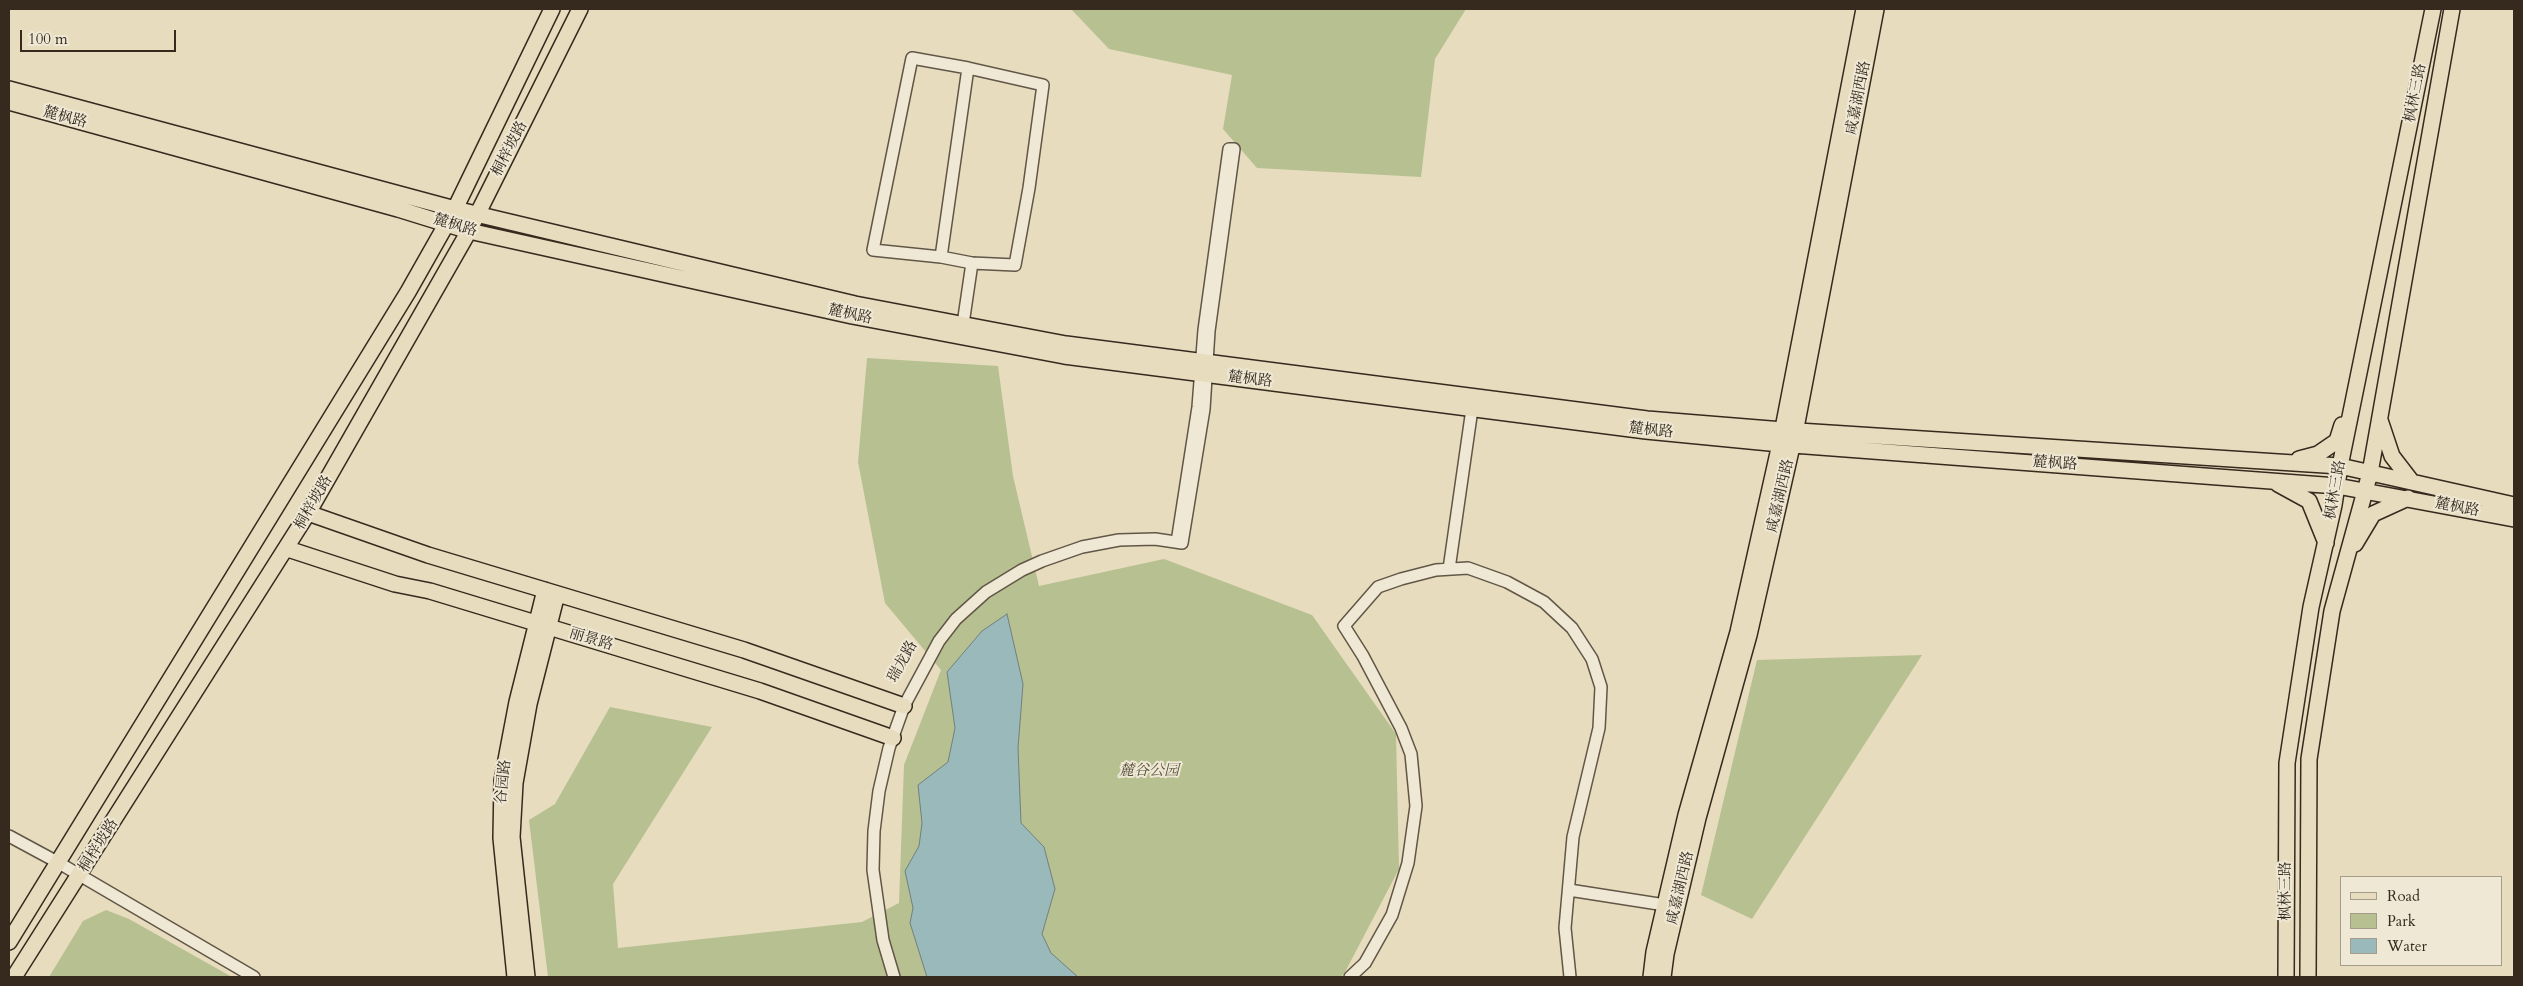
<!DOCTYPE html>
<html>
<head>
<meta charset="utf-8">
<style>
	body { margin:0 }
	#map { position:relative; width:2523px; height:986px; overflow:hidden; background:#e7dcbe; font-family:Cardo,serif }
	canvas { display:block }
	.frame { position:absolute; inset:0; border:10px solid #362a1f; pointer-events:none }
	.legend { position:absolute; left:2340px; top:876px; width:162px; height:90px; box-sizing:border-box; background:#efe8d5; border:1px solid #a59c8c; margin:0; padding:6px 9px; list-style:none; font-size:15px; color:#362a1f }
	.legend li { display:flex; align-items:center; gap:10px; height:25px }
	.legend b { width:25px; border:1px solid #a59c8c }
	.scale { position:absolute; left:20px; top:30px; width:156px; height:22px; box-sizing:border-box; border:2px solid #362a1f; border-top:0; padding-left:6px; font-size:15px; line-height:18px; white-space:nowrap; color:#362a1f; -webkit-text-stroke:4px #efe8d5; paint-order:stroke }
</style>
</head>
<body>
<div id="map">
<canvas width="2523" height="986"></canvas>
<div class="frame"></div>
<ul class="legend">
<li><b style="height:6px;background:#e7dcbe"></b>Road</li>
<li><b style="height:14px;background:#b7c090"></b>Park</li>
<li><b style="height:14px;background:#9ab9bb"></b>Water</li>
</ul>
<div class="scale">100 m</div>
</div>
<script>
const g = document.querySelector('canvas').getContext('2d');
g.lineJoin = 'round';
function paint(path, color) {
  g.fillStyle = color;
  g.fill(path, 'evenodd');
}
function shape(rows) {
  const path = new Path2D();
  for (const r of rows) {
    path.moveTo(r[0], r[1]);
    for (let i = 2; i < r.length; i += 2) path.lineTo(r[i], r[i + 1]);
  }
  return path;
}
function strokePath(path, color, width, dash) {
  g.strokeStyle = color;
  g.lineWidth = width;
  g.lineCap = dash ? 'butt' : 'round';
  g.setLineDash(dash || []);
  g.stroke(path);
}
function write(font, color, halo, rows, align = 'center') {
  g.font = font + ' Cardo,"Noto Serif SC",serif';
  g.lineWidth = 4;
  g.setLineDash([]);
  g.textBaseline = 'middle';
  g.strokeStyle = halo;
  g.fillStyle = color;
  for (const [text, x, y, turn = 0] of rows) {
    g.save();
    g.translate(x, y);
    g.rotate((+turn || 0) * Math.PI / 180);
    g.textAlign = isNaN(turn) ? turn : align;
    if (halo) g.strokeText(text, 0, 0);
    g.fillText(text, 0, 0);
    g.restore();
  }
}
paint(shape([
	[1071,9,1466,9,1435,59,1421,177,1257,168,1223,129,1232,75,1109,49],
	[867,358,998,366,1013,476,1039,586,1164,559,1312,615,1396,734,1399,869,1344,974,1340,977,548,977,529,820,555,804,610,707,712,727,613,884,618,948,862,922,899,903,904,765,941,670,885,603,858,462],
	[1922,655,1752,919,1701,895,1757,660],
	[106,910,129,919,232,977,49,977,83,921]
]), '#b7c090');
const water = shape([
	[1007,614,1023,684,1018,748,1021,823,1044,847,1055,889,1042,934,1051,953,1078,977,927,977,910,923,913,908,905,871,919,846,922,823,918,785,948,762,955,728,947,672,982,631,1007,614]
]);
paint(water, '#9ab9bb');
strokePath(water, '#72807d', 1);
const minor = shape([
	[941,257,873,250,912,58,968,68],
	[963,324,972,263,1015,265,1029,188,1043,85,968,68,941,257,972,263],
	[1449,569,1472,409],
	[9,836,59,863,254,977],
	[1569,890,1665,905],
	[894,977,883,940,873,870,874,831,879,791,889,748,904,706,939,641,956,619,986,592,1022,570,1042,561,1082,547,1119,540,1155,539,1182,543,1204,409,1209,331,1234,149,1229,149,1204,330,1198,407,1177,542],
	[1350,977,1365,963,1392,915,1408,863,1416,806,1411,754,1401,728,1363,656,1344,626,1378,587,1401,579,1436,570,1468,568,1507,582,1544,602,1572,628,1592,659,1601,687,1599,728,1573,837,1565,928,1570,977]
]);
const major = shape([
	[9,89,455,209,855,304,1066,344,1647,419,1783,430,2340,466,2514,505],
	[9,102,398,209,469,231,852,316,1064,356,1646,431,1780,444,2337,486,2514,519],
	[2380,420,2392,456,2412,482],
	[2299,459,2318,454,2337,441,2342,425],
	[2278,484,2309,501,2326,543],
	[308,513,428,555,744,650,904,706],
	[2355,544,2373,514,2408,498],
	[288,549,395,584,430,591,760,691,893,738],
	[9,942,408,292,455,209,552,9],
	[14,977,308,513,469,231,580,9],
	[515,977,501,838,502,781,517,702,545,590],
	[527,977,512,837,515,783,529,704,557,594],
	[1651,977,1654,952,1686,815,1738,632,1780,444,1864,9],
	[1663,977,1666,954,1698,818,1749,635,1795,433,1876,9],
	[2286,977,2287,763,2311,607,2334,505,2340,466,2433,9],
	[2308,977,2309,759,2332,611,2370,473,2452,9]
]);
strokePath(minor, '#625647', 14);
strokePath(major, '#362a1f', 18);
strokePath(minor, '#efe8d5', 11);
strokePath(major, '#e7dcbe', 15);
write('15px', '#362a1f', '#efe8d5', [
	["枫林三路",2416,93,-79],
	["咸嘉湖西路",1859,98,-79],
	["麓枫路",65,118,15],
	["桐梓坡路",510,149,-63],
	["麓枫路",455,226,17],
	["麓枫路",850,315,12],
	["麓枫路",1250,380,7],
	["麓枫路",1651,431,6],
	["麓枫路",2055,464,4],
	["枫林三路",2336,490,-80],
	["咸嘉湖西路",1781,496,-77],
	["桐梓坡路",314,503,-60],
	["麓枫路",2457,508,11],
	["丽景路",591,640,17],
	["瑞龙路",903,662,-61],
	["谷园路",504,782,-84],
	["桐梓坡路",99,846,-58],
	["咸嘉湖西路",1681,888,-77],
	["枫林三路",2287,891,-90]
]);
write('italic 15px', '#56503b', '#efe8d5', [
	["麓谷公园",1149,772]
]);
</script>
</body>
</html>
